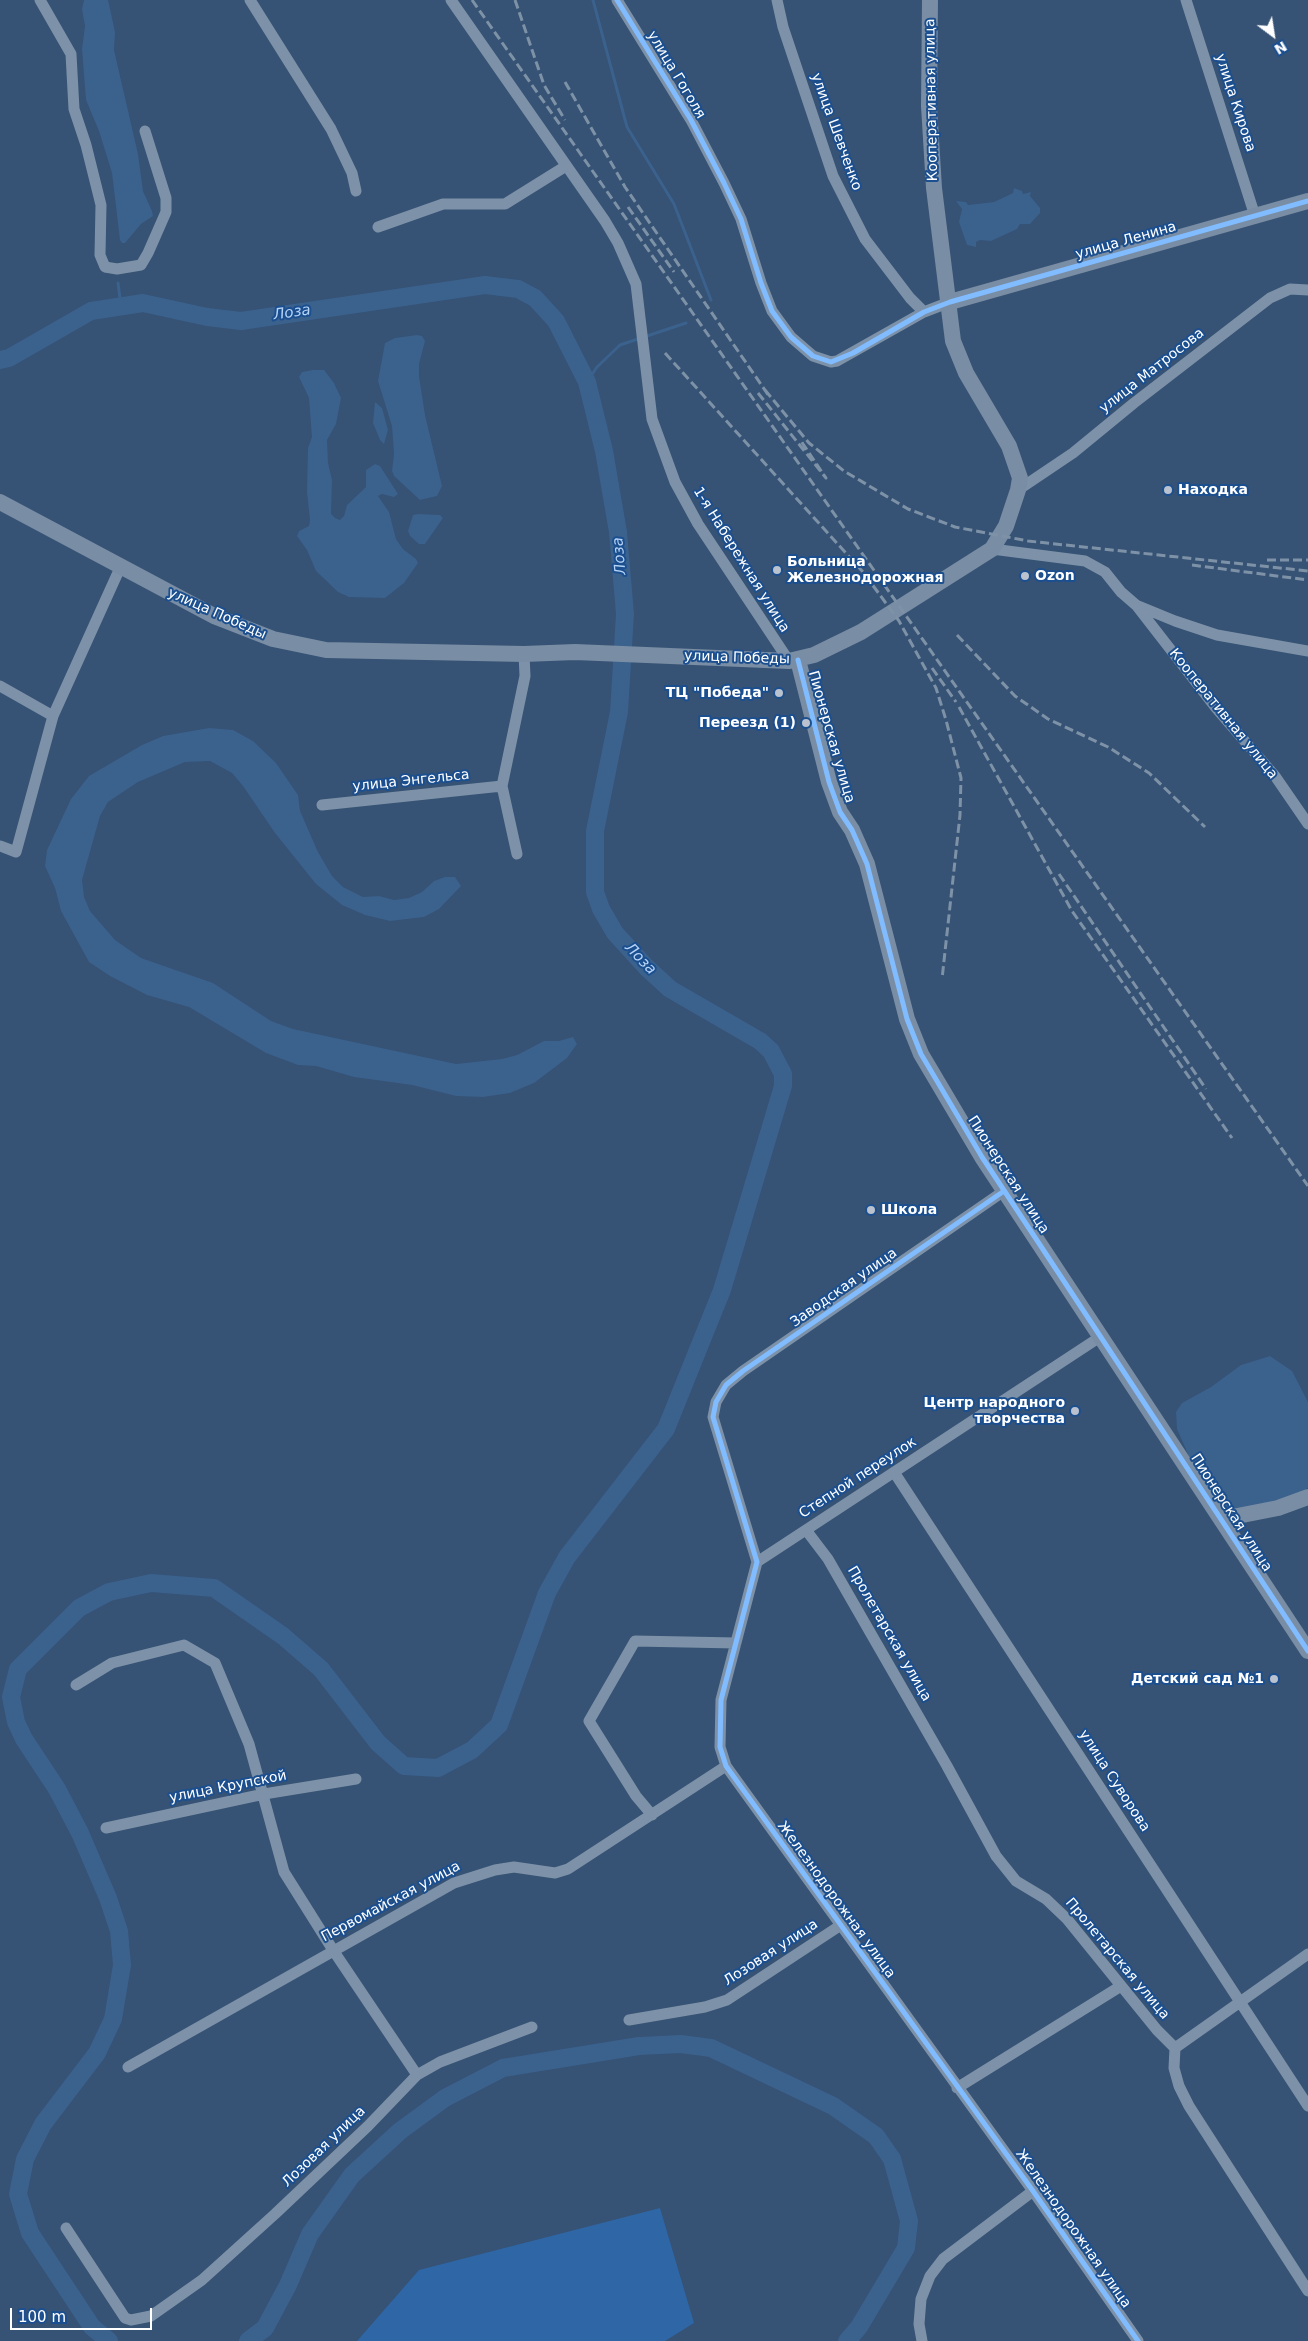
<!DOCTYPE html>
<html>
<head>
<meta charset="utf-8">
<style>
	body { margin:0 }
	#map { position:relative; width:1308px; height:2341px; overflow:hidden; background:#365274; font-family:"DejaVu Sans",sans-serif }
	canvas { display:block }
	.north { position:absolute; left:1248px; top:10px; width:50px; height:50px; -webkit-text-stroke:4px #1b4f8f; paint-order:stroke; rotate:149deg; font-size:14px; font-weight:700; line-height:20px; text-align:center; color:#fff }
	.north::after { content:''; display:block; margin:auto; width:18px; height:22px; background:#fff; clip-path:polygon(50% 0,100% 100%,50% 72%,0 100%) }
	.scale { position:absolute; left:10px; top:2308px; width:142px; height:22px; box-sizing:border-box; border:2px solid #fff; border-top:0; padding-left:6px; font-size:15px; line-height:18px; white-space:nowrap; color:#fff; -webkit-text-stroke:4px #1b4f8f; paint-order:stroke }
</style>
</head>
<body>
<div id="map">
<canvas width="1308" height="2341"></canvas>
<div class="north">N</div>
<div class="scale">100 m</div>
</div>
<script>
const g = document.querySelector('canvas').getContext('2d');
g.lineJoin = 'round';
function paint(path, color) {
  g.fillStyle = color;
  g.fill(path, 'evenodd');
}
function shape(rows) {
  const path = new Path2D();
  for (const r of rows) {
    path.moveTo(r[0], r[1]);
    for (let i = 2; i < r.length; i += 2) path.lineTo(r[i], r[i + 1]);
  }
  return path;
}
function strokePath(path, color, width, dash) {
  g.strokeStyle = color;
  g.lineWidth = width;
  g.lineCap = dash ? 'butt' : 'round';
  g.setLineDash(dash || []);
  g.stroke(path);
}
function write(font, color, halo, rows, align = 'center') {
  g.font = font + ' "DejaVu Sans",sans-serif';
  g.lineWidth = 4;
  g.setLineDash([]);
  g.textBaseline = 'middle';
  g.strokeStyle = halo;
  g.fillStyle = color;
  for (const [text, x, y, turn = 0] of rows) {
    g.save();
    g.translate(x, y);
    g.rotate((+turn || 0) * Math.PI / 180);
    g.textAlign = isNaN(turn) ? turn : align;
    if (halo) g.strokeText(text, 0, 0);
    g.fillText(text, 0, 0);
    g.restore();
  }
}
paint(shape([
	[660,2208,694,2323,665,2341,357,2341,419,2270]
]), '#2f66a5');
paint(shape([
	[84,0,108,0,109,4,115,32,114,50,138,154,143,191,152,211,153,216,141,224,125,243,122,243,120,240,112,173,99,131,86,100,82,49,85,26,82,9],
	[1014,188,1022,191,1023,194,1031,192,1030,196,1040,208,1040,213,1030,224,1020,224,1017,229,991,241,980,240,976,242,976,247,967,245,959,222,962,209,956,201,966,202,968,205,994,202,1013,193],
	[417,335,422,336,425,341,419,364,419,376,425,415,442,486,437,496,420,500,394,476,392,471,394,454,392,426,378,381,385,343,395,338],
	[313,370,324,370,334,383,341,398,336,424,327,440,328,463,332,480,331,514,335,518,340,520,344,516,347,505,366,487,366,470,375,464,380,466,398,494,394,497,382,494,378,496,389,512,396,539,403,549,416,559,418,563,404,583,385,598,349,597,338,592,316,571,307,550,297,536,299,531,309,526,310,520,307,492,308,448,312,437,309,398,299,377,302,372],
	[375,402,382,408,388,430,384,444,380,440,373,423],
	[418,514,440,515,443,518,425,544,419,544,410,536,408,531,413,515],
	[209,728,233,730,253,741,276,763,298,795,300,811,318,852,332,876,343,887,363,897,379,896,394,900,409,898,422,892,434,881,445,877,455,877,461,886,439,909,424,917,390,921,365,915,342,905,316,884,275,833,243,786,232,773,210,761,185,762,138,782,108,802,100,816,82,880,84,897,90,911,115,940,141,958,213,983,271,1021,293,1029,456,1064,502,1059,517,1055,544,1041,559,1041,573,1037,577,1044,567,1058,534,1083,510,1093,483,1097,456,1096,412,1085,354,1077,316,1066,298,1065,266,1053,189,1007,147,995,110,976,89,962,61,911,55,888,45,866,47,850,71,799,89,776,142,745,163,736],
	[1270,1356,1292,1371,1308,1402,1308,1488,1282,1501,1229,1510,1195,1470,1177,1429,1176,1412,1182,1403,1211,1387,1241,1365]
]), '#3b618d');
strokePath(shape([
	[593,0,627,127,674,204,711,300],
	[118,283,121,306],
	[587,382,597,367,620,345,686,323]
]), '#3b618d', 3);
strokePath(shape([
	[0,360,9,358,91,311,143,303,207,317,241,321,485,285,518,289,535,298,556,321,587,382,604,451,618,532,625,614,619,712,595,831,595,892,601,909,615,933,646,967,670,989,760,1041,771,1051,783,1074,783,1086,722,1290,666,1429,567,1557,547,1593,499,1725,472,1750,438,1768,404,1766,378,1743,321,1669,283,1636,214,1588,151,1583,109,1592,79,1608,18,1669,11,1697,16,1722,24,1739,57,1789,80,1833,108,1898,119,1931,122,1965,113,2019,97,2053,43,2124,25,2159,18,2194,30,2233,92,2327,109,2341],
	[248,2341,265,2328,288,2285,310,2234,352,2175,400,2131,445,2098,503,2068,639,2046,681,2044,711,2048,833,2106,876,2136,892,2159,909,2221,906,2248,859,2327,847,2341]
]), '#3b618d', 18);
strokePath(shape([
	[40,0,71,54,74,109,86,145,101,205,100,255,105,267,117,269,141,265,148,253,166,212,166,198,145,131],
	[250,0,331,129,352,173,356,191],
	[451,0,605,221,618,243,636,284,652,419,675,482,698,524,789,661],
	[617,0,691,120,724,183,741,219,761,283,772,311,791,337,813,356,831,362,837,361,924,312,950,302],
	[777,0,783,27,833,176,865,239,910,298,924,312],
	[1186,0,1255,216],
	[378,227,443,204,505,204,566,166],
	[1018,490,1073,453,1134,403,1270,298,1290,289,1308,290],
	[992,549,1085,561,1105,572,1121,592,1136,605,1175,621,1217,635,1308,651],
	[1136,605,1216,708,1275,776,1308,824],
	[0,686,53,716],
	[322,805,502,786],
	[0,846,16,852,53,716,120,568],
	[517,854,502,786,525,676,524,654],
	[1004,1191,743,1371,726,1385,716,1402,713,1417,757,1562,721,1700,720,1747,726,1766,1033,2191,1138,2341],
	[894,1472,1308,2106],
	[806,1530,828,1559,947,1766,996,1856,1016,1881,1046,1899,1067,1919,1157,2030,1175,2048,1174,2068,1179,2086,1189,2106,1308,2291],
	[757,1562,1100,1337],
	[76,1685,112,1663,184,1645,215,1663,249,1744,284,1872,333,1950,417,2075],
	[652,1815,636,1796,589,1721,635,1641,736,1643],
	[106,1828,264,1794,356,1779],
	[629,2020,705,2007,727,2000,841,1925],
	[1175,2048,1308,1954],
	[128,2067,454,1883,495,1870,514,1867,555,1873,568,1869,726,1766],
	[957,2088,1121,1986],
	[66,2228,125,2318,131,2320,151,2316,202,2280,275,2214,368,2126,417,2075,440,2062,532,2027],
	[922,2341,919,2324,921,2299,930,2276,943,2259,1033,2191]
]), '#7d92a8', 11);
strokePath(shape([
	[950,302,1308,201],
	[0,502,214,616,273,639,326,650,524,654,575,652,789,661,814,655,861,632,992,549,1006,526,1018,490,1020,478,1009,446,966,373,953,341,934,188,929,106,930,0],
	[798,660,829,782,840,812,852,830,867,864,907,1019,921,1054,982,1157,1308,1651],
	[1222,1519,1278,1508,1308,1497]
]), '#798da4', 16);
strokePath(shape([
	[472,0,1308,1186],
	[515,0,544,85,565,120],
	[565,82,625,187,769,396],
	[628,207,674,272],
	[665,353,863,572,899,621,936,688,946,720,961,778,960,815,942,979],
	[765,390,809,443,844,471,908,509,955,527,1028,541,1308,571],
	[758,393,826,478,801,441],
	[1267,560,1308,560],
	[1192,565,1308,580],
	[957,635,1015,696,1048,719,1108,747,1149,773,1205,827],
	[932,668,956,702],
	[959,707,1072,911,1232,1138],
	[1059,874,1206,1089]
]), '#7e92a7', 3, [9, 4]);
strokePath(shape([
	[617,0,691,120,724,183,741,219,761,283,772,311,791,337,813,356,831,362,853,353,924,312,950,302,1308,201],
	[798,660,829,782,840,812,852,830,867,864,907,1019,921,1054,982,1157,1308,1651],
	[1004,1191,743,1371,726,1385,716,1402,713,1417,757,1562,721,1700,720,1747,726,1766,1033,2191,1138,2341]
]), '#80bcff', 5);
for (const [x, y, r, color] of [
	[1168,490,5,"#b9c2ce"],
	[777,570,5,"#b9c2ce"],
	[1025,576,5,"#b9c2ce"],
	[779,693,5,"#b9c2ce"],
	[806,723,5,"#b9c2ce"],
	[871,1210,5,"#b9c2ce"],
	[1075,1411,5,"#b9c2ce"],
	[1274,1679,5,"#b9c2ce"]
]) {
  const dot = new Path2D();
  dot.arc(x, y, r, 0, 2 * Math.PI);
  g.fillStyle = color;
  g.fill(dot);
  strokePath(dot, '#1b4f8f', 2);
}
write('14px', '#fff', '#1b4f8f', [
	["улица Гоголя",676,75,59],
	["Кооперативная улица",932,100,-91],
	["улица Кирова",1235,103,72],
	["улица Шевченко",836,132,70],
	["улица Ленина",1126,241,-16],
	["улица Матросова",1152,371,-38],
	["1-я Набережная улица",741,560,58],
	["улица Победы",217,614,24],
	["улица Победы",737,658,2],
	["Кооперативная улица",1223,714,51],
	["Пионерская улица",831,737,74],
	["улица Энгельса",411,781,-6],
	["Пионерская улица",1008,1175,57],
	["Заводская улица",844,1288,-35],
	["Степной переулок",858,1478,-33],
	["Пионерская улица",1231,1513,57],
	["Пролетарская улица",889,1634,60],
	["улица Суворова",1114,1781,57],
	["улица Крупской",228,1787,-11],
	["Железнодорожная улица",836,1900,54],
	["Первомайская улица",391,1902,-28],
	["Лозовая улица",771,1953,-33],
	["Пролетарская улица",1117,1959,50],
	["Лозовая улица",324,2147,-44],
	["Железнодорожная улица",1073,2229,55]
]);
write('bold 14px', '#fff', '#1b4f8f', [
	["Находка",1178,490],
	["Больница",787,562],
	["Железнодорожная",787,578],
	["Ozon",1035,576],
	["ТЦ \"Победа\"",769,693,"right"],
	["Переезд (1)",796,723,"right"],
	["Школа",881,1210],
	["Центр народного",1065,1403,"right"],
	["творчества",1065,1419,"right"],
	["Детский сад №1",1264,1679,"right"]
], 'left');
write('italic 15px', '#b5d3f5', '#1b4f8f', [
	["Лоза",292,313,-8],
	["Лоза",620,556,-95],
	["Лоза",640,959,46]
]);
</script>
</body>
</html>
